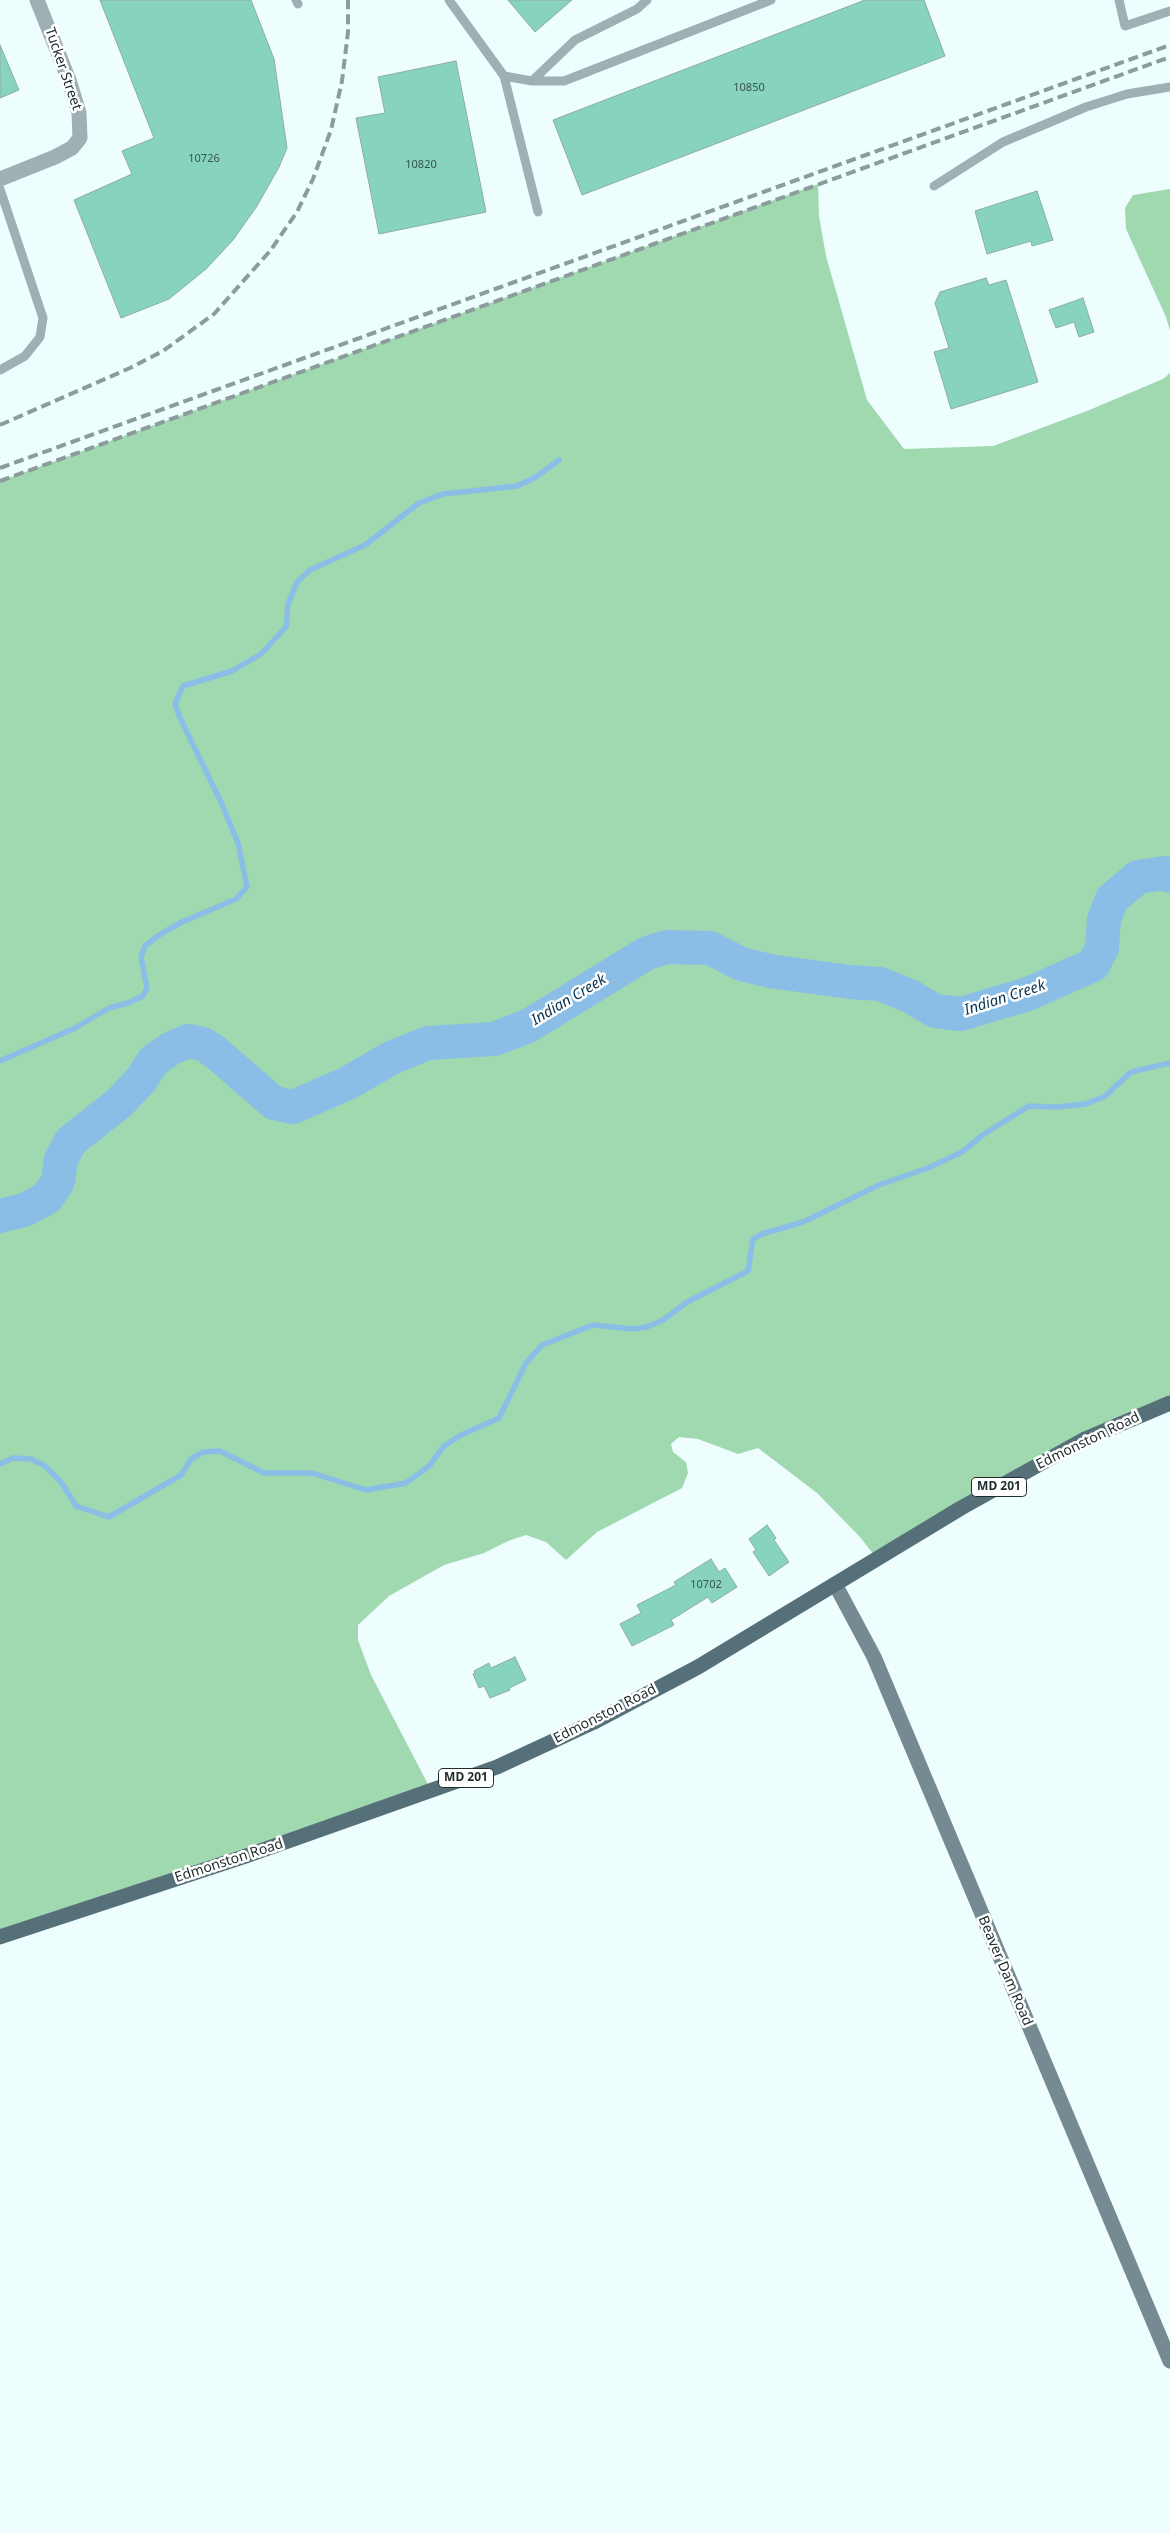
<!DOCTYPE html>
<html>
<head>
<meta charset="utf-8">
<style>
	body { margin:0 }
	canvas { display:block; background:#eefdfe }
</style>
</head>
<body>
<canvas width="1170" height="2533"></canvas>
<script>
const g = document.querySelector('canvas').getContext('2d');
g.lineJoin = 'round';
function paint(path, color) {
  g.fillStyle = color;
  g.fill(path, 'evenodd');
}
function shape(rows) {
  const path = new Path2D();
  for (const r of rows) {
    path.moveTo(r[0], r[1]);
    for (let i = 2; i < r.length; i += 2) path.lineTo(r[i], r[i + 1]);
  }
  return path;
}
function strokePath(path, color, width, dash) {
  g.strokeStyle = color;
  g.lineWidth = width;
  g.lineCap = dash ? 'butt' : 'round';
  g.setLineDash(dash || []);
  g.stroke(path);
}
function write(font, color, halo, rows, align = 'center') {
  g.font = font + ' "Noto Sans",sans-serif';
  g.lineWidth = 5;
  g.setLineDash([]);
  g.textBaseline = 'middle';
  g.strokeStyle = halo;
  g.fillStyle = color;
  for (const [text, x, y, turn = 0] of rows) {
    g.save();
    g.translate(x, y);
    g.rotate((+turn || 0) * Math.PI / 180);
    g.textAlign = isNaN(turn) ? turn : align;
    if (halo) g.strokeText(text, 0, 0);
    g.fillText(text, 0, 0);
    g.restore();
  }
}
paint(shape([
	[818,184,819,216,826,256,867,400,904,449,993,446,1087,411,1163,379,1170,373,1170,1403,877,1559,860,1537,817,1493,758,1448,738,1454,698,1439,679,1437,671,1444,673,1452,686,1462,688,1473,682,1488,597,1532,566,1560,546,1542,526,1535,508,1541,484,1553,444,1565,389,1596,358,1625,358,1640,371,1675,431,1790,0,1937,0,481],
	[1170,189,1170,331,1166,317,1126,229,1125,208,1133,195]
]), '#a0d8b0');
strokePath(shape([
	[0,1061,75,1028,109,1008,128,1003,143,996,147,988,141,957,145,946,159,935,182,922,236,899,247,887,238,843,221,802,180,718,175,704,183,686,232,671,261,654,286,627,288,604,297,582,310,570,365,545,419,503,443,494,517,486,536,477,559,460],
	[0,1464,13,1458,31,1459,45,1466,61,1482,76,1506,109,1517,181,1475,191,1459,203,1452,220,1451,264,1473,312,1473,366,1490,406,1483,429,1466,444,1446,461,1435,499,1418,526,1363,542,1345,593,1325,633,1329,647,1327,663,1320,687,1302,748,1271,753,1239,762,1234,803,1222,879,1185,928,1168,962,1152,984,1134,1029,1106,1057,1107,1085,1104,1104,1097,1131,1072,1170,1063]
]), '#8abee7', 5.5);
strokePath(shape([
	[0,1216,24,1210,47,1198,58,1181,61,1159,71,1141,119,1103,141,1080,153,1061,170,1049,188,1041,203,1044,215,1052,274,1103,293,1107,348,1083,391,1058,428,1043,494,1039,528,1026,647,953,667,947,710,948,741,964,770,971,849,982,880,984,910,996,935,1011,961,1014,1028,994,1093,965,1102,948,1104,919,1112,899,1138,877,1164,873,1170,876]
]), '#8abee7', 34);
const building = shape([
	[100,0,251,0,274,59,287,148,279,167,257,206,233,240,206,269,169,299,121,318,74,200,132,174,122,151,154,138,100,0],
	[508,0,572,0,535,32,508,0],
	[865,0,924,0,945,56,582,195,553,120,865,0],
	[0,45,19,90,0,98,0,45],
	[456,61,486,212,379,234,356,118,385,113,378,77,456,61],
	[1037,191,1053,240,1032,246,1031,241,987,254,975,211,1037,191],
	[986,278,989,285,1006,280,1038,382,951,409,934,352,949,348,935,303,940,292,986,278],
	[1083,298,1094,332,1079,337,1074,322,1056,328,1049,310,1083,298],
	[767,1525,776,1538,774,1540,789,1562,769,1576,753,1552,756,1550,749,1539,767,1525],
	[711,1559,719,1572,725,1568,737,1587,712,1603,708,1597,671,1620,674,1625,632,1646,620,1624,641,1613,637,1605,676,1585,674,1582,711,1559],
	[515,1657,526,1680,509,1688,510,1690,490,1698,484,1686,479,1688,473,1674,475,1673,474,1671,489,1663,491,1668,515,1657]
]);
paint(building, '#88d3bf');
strokePath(building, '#8bada3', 1);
strokePath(shape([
	[296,0,298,4],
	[449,0,504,76,532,81,564,81,771,0],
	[1119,0,1125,26,1170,11],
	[504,76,538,212],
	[532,81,575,40,637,9,647,0],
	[934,186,1003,142,1086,107,1127,94,1170,87],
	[0,189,43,318,40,337,25,356,0,370]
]), '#a0afb4', 9);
strokePath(shape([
	[0,179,55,157,72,148,80,138,79,113,69,80,37,0]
]), '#a0afb4', 15);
strokePath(shape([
	[835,1584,874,1657,1170,2361]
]), '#758a91', 15);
strokePath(shape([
	[0,1937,243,1857,497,1767,594,1722,698,1667,961,1508,1083,1440,1170,1403]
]), '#567079', 15);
strokePath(shape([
	[0,425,130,368,163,351,214,314,270,251,297,212,313,179,331,130,342,81,348,32,348,0],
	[0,468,1170,45],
	[0,481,1170,57]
]), '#8c9b9b', 4, [10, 5]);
write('11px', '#375550', null, [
	["10850",749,88],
	["10726",204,159],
	["10820",421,165],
	["10702",706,1585]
]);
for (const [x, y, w] of [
	[999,1487,55],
	[466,1778,55]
]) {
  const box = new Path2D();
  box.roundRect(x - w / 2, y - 9.5, w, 19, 4);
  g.fillStyle = '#fff';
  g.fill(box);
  strokePath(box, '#1c2b2b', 1);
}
write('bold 12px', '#1c2b2b', null, [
	["MD 201",999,1487],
	["MD 201",466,1778]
]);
write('14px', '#1c2b2b', '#fff', [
	["Tucker Street",63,69,71],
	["Edmonston Road",1088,1441,-26],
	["Edmonston Road",605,1714,-27],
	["Edmonston Road",229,1861,-18],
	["Beaver Dam Road",1005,1971,67]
]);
write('italic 15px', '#0c3550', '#fff', [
	["Indian Creek",1005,998,-18],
	["Indian Creek",569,1000,-31]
]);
</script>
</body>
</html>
